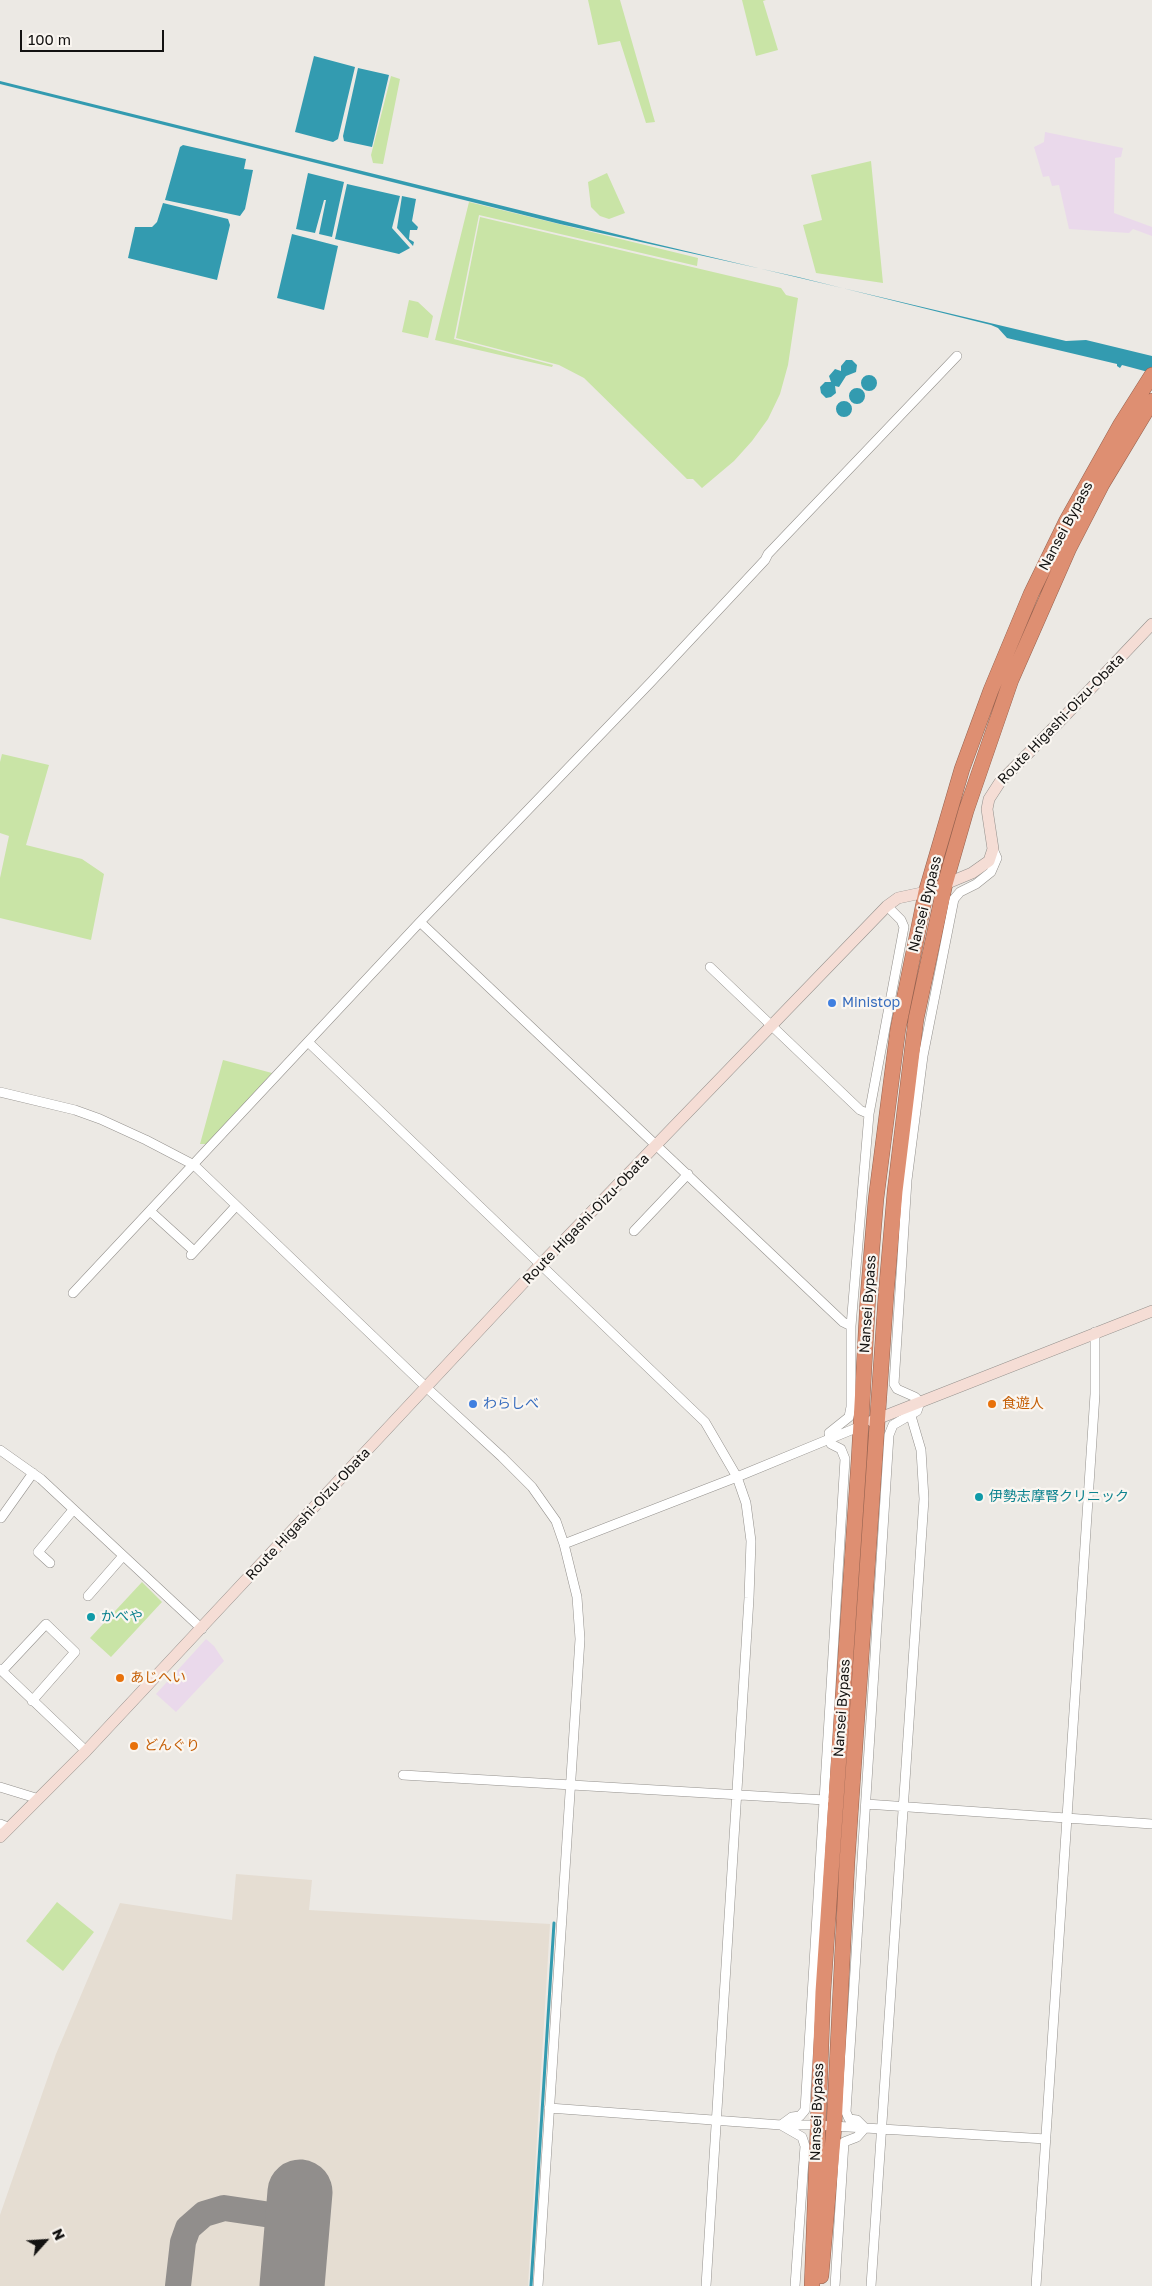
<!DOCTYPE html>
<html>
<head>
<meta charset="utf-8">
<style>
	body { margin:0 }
	#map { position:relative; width:1152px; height:2286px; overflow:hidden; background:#ece9e4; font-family:"Golos Text",sans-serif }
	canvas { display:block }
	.north { position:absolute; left:20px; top:2216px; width:50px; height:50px; -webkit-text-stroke:4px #faf6f1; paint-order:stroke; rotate:64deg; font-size:14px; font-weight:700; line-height:20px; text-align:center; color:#131211 }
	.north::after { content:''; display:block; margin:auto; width:18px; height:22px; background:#131211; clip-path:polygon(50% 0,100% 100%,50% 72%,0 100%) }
	.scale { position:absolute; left:20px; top:30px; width:144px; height:22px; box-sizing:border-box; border:2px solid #131211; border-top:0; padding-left:6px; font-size:15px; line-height:18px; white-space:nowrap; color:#131211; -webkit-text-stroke:4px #faf6f1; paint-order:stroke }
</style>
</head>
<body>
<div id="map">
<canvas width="1152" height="2286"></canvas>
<div class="north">N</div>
<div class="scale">100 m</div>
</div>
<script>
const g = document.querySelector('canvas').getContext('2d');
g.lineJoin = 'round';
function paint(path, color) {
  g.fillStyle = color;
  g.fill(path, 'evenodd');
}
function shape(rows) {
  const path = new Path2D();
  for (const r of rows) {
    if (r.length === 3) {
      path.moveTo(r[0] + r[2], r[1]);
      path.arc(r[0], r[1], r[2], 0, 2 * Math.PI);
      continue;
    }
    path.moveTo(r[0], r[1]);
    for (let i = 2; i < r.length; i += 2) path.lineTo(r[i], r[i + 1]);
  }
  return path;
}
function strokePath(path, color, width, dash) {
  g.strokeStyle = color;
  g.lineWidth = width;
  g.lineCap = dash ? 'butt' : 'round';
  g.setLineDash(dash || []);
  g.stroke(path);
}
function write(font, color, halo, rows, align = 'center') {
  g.font = font + ' "Golos Text","Noto Sans JP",sans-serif';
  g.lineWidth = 4.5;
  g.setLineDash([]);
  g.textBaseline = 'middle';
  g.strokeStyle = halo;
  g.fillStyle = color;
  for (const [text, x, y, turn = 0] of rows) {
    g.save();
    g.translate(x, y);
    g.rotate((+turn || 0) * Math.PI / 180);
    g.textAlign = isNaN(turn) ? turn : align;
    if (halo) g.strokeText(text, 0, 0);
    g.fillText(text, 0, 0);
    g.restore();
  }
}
paint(shape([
	[1045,132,1123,148,1121,157,1115,158,1114,213,1152,227,1152,236,1133,229,1129,233,1069,229,1059,185,1052,186,1049,176,1043,177,1034,147,1044,142],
	[206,1639,214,1646,224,1661,176,1712,156,1694]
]), '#ead9eb');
paint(shape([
	[236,1874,312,1880,309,1910,550,1924,528,2286,0,2286,0,2215,56,2054,120,1903,232,1920]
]), '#e5ddd2');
paint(shape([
	[588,0,620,0,655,122,646,123,620,41,598,45],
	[742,0,766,0,763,1,778,50,756,56],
	[391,76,400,79,383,164,373,163,371,155],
	[871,161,883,283,816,273,803,225,822,220,811,175],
	[607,173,625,213,609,219,600,216,591,207,588,182],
	[469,202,698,258,697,266,479,215,454,339,553,365,552,367,435,340],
	[480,217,781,288,786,295,798,298,788,365,780,394,768,419,752,441,734,461,702,488,693,479,687,479,584,378,559,365,456,338],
	[409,300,418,302,433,316,428,338,402,332],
	[2,754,49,765,26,845,82,859,104,874,91,940,0,918,0,878,9,836,0,833,0,762],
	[223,1060,272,1073,208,1144,200,1144],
	[142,1582,162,1602,111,1657,90,1638],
	[57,1902,94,1932,63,1971,26,1941]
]), '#c9e4a6');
paint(shape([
	[314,56,355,67,338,139,333,142,295,132],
	[358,68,389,75,372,147,344,141,343,136],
	[0,81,648,242,1066,341,1086,340,1152,356,1152,373,1122,365,1120,368,1117,366,1117,364,1007,338,998,328,991,325,798,277,560,224,0,84],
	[183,145,246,159,244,169,253,170,245,209,240,216,165,200,180,147],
	[308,173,344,182,332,237,319,234,326,200,324,200,315,233,296,229],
	[347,184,400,196,392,228,410,248,399,254,335,239],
	[402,196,416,199,412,221,418,227,417,230,410,230,409,239,414,242,413,246,397,228],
	[163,203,228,219,230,225,217,280,128,258,135,227,152,227,157,222],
	[292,234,338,246,324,310,277,298],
	[846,360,852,360,857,365,856,372,846,376,839,387,835,386,836,393,831,397,826,398,821,393,820,387,825,382,831,382,829,376,835,369,841,371,841,366],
	[869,383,8],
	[857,396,8],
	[844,409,8]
]), '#339bb0');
strokePath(shape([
	[531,2286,554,1923]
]), '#339bb0', 3);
strokePath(shape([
	[178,2286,183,2242,188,2228,204,2214,224,2208,298,2219]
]), '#918e8c', 26);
strokePath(shape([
	[292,2286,300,2192]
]), '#918e8c', 65);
const street = shape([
	[420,922,843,1322,851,1326],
	[710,967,860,1110,869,1114],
	[308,1042,705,1422,737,1477,746,1503,751,1541,749,1598,706,2286],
	[0,1092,75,1110,100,1119,146,1140,194,1165,427,1388,502,1457,532,1487,556,1521,564,1544,577,1597,580,1639,538,2286],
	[150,1211,194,1251],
	[634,1231,688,1174],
	[191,1255,236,1206],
	[73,1293,420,922,651,682,765,560,768,554,957,356],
	[0,1450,41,1479,202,1629],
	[1,1518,33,1473],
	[564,1544,737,1477,861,1426],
	[50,1563,38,1552,73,1510],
	[88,1596,123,1556],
	[0,1669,86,1751],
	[2,1671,46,1624,75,1652,32,1701],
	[403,1775,825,1800],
	[0,1787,39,1799],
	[866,1804,1152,1824],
	[0,1824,10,1828],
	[549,2108,781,2125,816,2125,1046,2139],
	[781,2125,792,2117,800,2116,805,2110,845,1459,841,1449,831,1444,829,1433,849,1417,851,1407,851,1326,869,1114,904,927,901,920,887,906],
	[781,2125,802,2137,805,2146,795,2286],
	[865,2128,857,2120,849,2119,846,2112,889,1435,893,1425,917,1411,920,1402,915,1397,897,1389,894,1384,907,1180,923,1056,954,899,960,892,976,884,991,872,997,858,993,849],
	[835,2286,844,2142,857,2137,865,2128],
	[871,2286,924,1499,921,1450,911,1416],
	[1036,2286,1095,1394,1095,1332]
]);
const secondary = shape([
	[872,1421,1152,1311],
	[0,1837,86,1751,541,1264,887,906,898,898,926,892,972,873,989,861,993,849,987,809,989,799,1000,782,1063,718,1152,624]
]);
const highway = shape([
	[821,2276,834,2127,847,1862,886,1295,895,1191,916,1019,945,884,966,811,1011,680,1069,548,1102,484,1152,401],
	[812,2286,823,1992,859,1459,868,1296,876,1199,898,1029,926,892,962,769,991,690,1031,594,1066,522,1121,424,1152,375]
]);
strokePath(street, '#94918d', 10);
strokePath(secondary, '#94918d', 12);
strokePath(highway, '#976350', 16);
strokePath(street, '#fff', 9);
strokePath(secondary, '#f5ddd5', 11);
strokePath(highway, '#de8f72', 15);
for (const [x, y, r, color] of [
	[832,1003,5,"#3f7fe0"],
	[473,1404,5,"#3f7fe0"],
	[992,1404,5,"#e8710a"],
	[979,1497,5,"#0f9aa8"],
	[91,1617,5,"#0f9aa8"],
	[120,1678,5,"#e8710a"],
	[134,1746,5,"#e8710a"]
]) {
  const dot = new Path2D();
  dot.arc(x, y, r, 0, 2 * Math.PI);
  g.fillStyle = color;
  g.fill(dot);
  strokePath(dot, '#faf6f1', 2);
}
write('14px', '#131211', '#faf6f1', [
	["Nansei Bypass",1066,526,-62],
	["Route Higashi-Oizu-Obata",1061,719,-46],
	["Nansei Bypass",925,904,-76],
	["Route Higashi-Oizu-Obata",586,1219,-46],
	["Nansei Bypass",868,1304,-86],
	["Route Higashi-Oizu-Obata",308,1514,-47],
	["Nansei Bypass",842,1708,-86],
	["Nansei Bypass",817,2112,-88]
]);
write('14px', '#366cbe', '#faf6f1', [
	["Ministop",842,1003],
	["わらしべ",483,1404]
], 'left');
write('14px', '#c56008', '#faf6f1', [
	["食遊人",1002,1404],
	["あじへい",130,1678],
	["どんぐり",144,1746]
], 'left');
write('14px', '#0d838f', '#faf6f1', [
	["伊勢志摩腎クリニック",989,1497],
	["かべや",101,1617]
], 'left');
</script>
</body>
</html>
